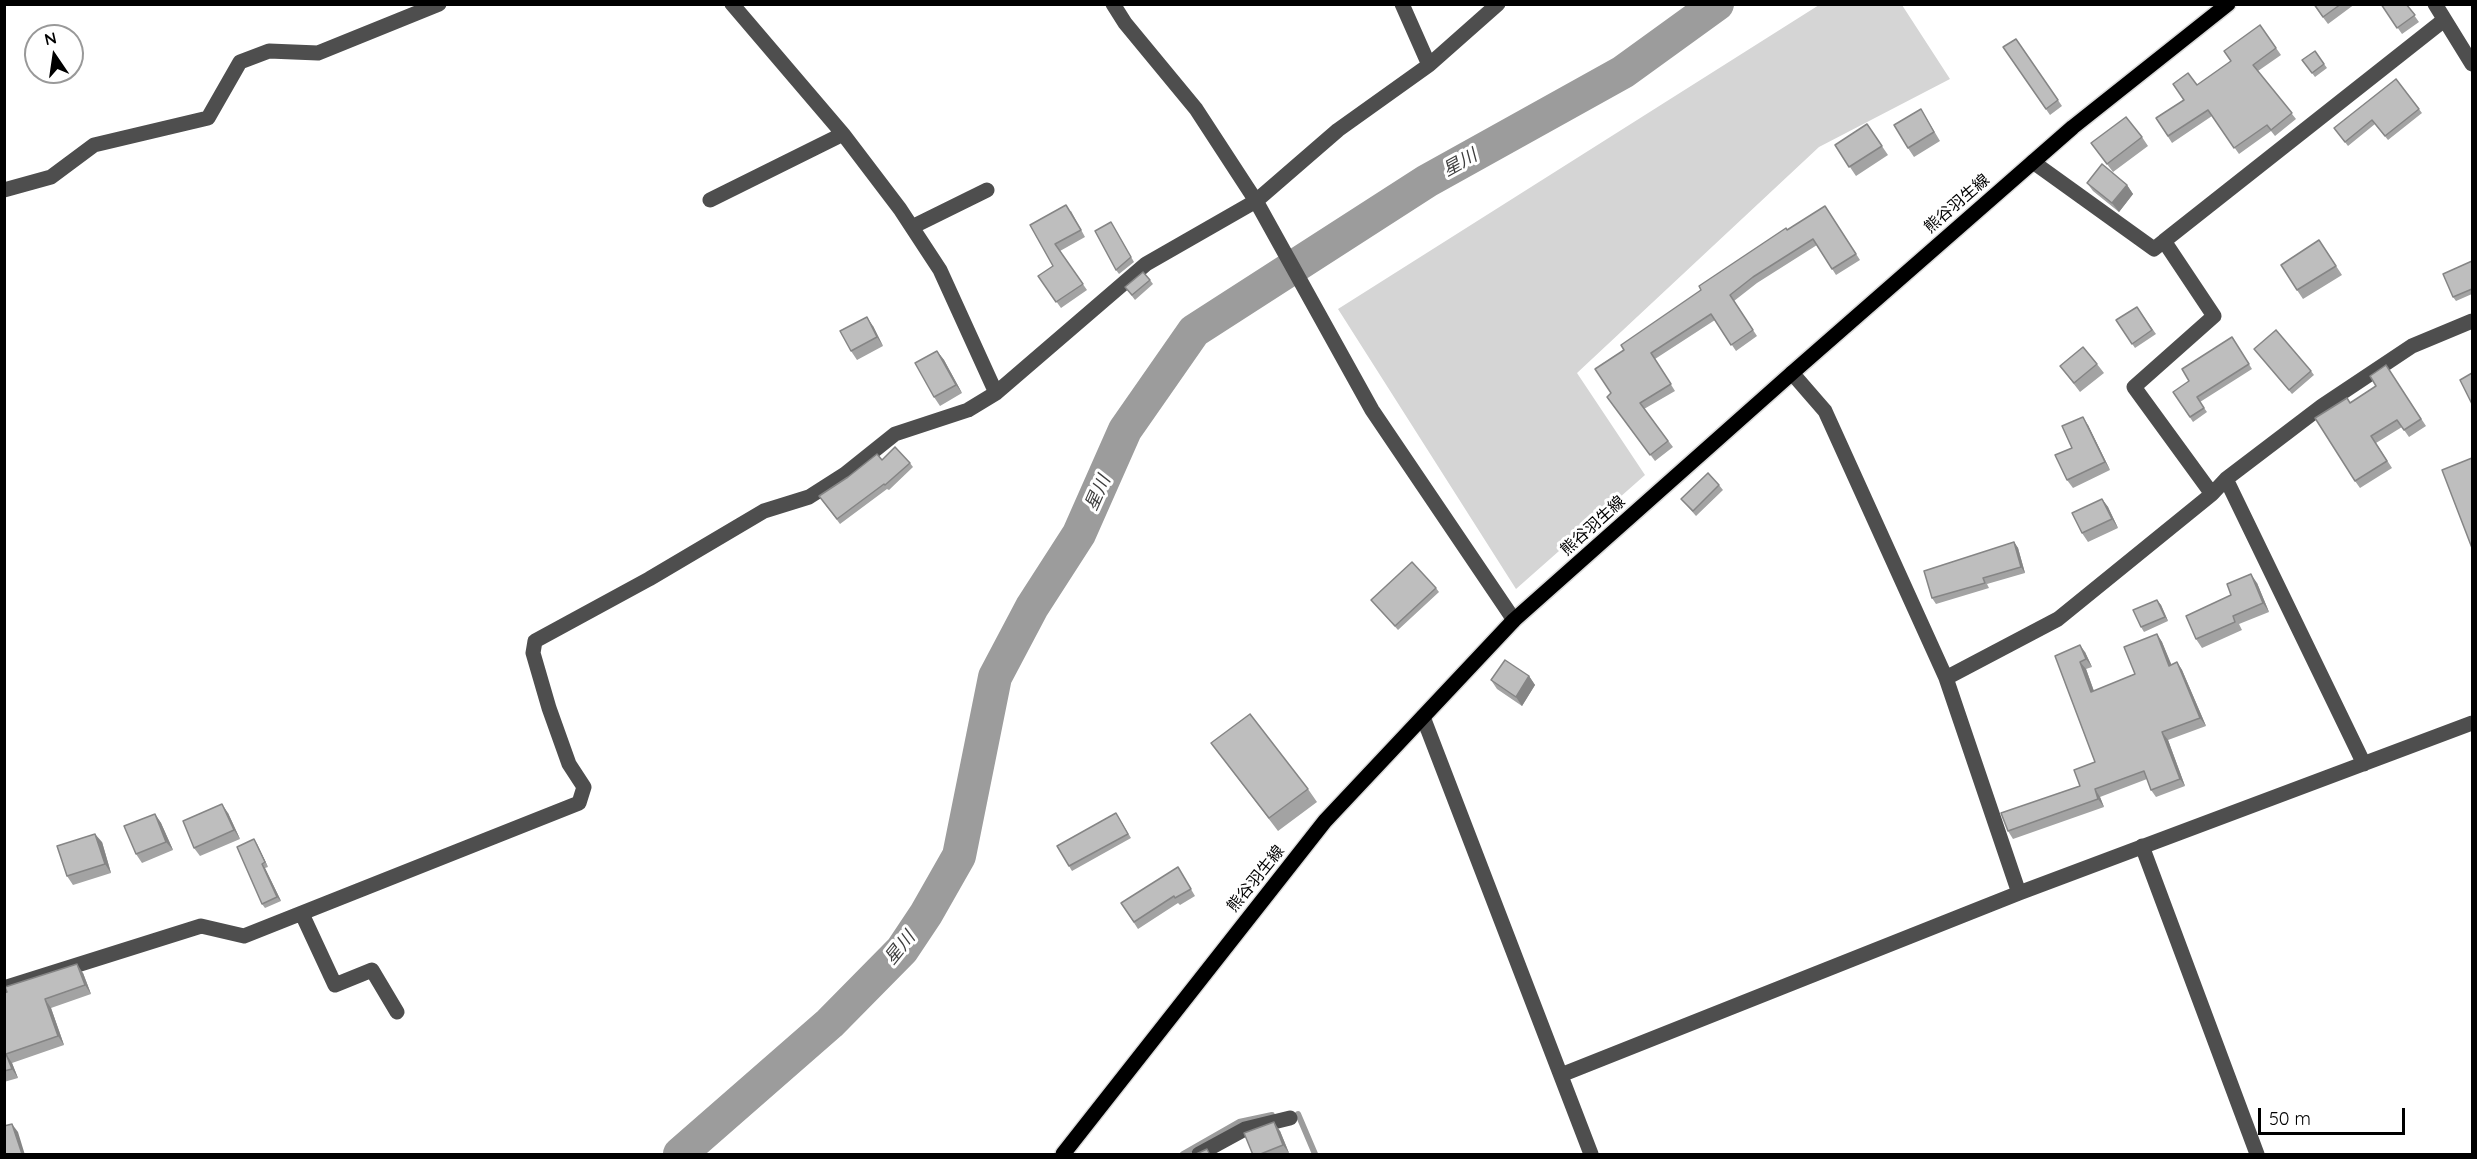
<!DOCTYPE html>
<html>
<head>
<meta charset="utf-8">
<style>
	body { margin:0 }
	#map { position:relative; width:2477px; height:1159px; overflow:hidden; background:#fff; font-family:Quicksand,sans-serif }
	canvas { display:block }
	.frame { position:absolute; inset:0; border:6px solid #000; pointer-events:none }
	.north { position:absolute; left:24px; top:24px; width:60px; height:60px; box-sizing:border-box; background:#fff; border:2px solid #999; border-radius:50%; rotate:347deg; font-size:16px; font-weight:700; line-height:24px; text-align:center; color:#000 }
	.north::after { content:''; display:block; margin:auto; width:21px; height:27px; background:#000; clip-path:polygon(50% 0,100% 100%,50% 72%,0 100%) }
	.scale { position:absolute; left:2258px; top:1108px; width:147px; height:27px; box-sizing:border-box; border:3px solid #000; border-top:0; padding-left:8px; font-size:18px; line-height:21px; white-space:nowrap; color:#000; -webkit-text-stroke:4px #fff; paint-order:stroke }
</style>
</head>
<body>
<div id="map">
<canvas width="2477" height="1159"></canvas>
<div class="frame"></div>
<div class="north">N</div>
<div class="scale">50 m</div>
</div>
<script>
const g = document.querySelector('canvas').getContext('2d');
g.lineJoin = 'round';
function paint(path, color) {
  g.fillStyle = color;
  g.fill(path, 'evenodd');
}
function shape(rows) {
  const path = new Path2D();
  for (const r of rows) {
    path.moveTo(r[0], r[1]);
    for (let i = 2; i < r.length; i += 2) path.lineTo(r[i], r[i + 1]);
  }
  return path;
}
function strokePath(path, color, width, dash) {
  g.strokeStyle = color;
  g.lineWidth = width;
  g.lineCap = dash ? 'butt' : 'round';
  g.setLineDash(dash || []);
  g.stroke(path);
}
function write(font, color, halo, rows, align = 'center') {
  g.font = font + ' Quicksand,"Noto Sans JP",sans-serif';
  g.lineWidth = 6;
  g.setLineDash([]);
  g.textBaseline = 'middle';
  g.strokeStyle = halo;
  g.fillStyle = color;
  for (const [text, x, y, turn = 0] of rows) {
    g.save();
    g.translate(x, y);
    g.rotate((+turn || 0) * Math.PI / 180);
    g.textAlign = isNaN(turn) ? turn : align;
    if (halo) g.strokeText(text, 0, 0);
    g.fillText(text, 0, 0);
    g.restore();
  }
}
paint(shape([
	[1819,5,1902,5,1950,79,1819,147,1577,373,1645,475,1516,589,1338,309]
]), '#d5d5d5');
strokePath(shape([
	[1298,1114,1315,1154],
	[1183,1154,1239,1122,1272,1115]
]), '#9c9c9c', 6);
strokePath(shape([
	[680,1154,830,1023,902,950,926,914,959,856,995,677,1032,607,1079,534,1125,430,1194,331,1427,181,1623,72,1717,4]
]), '#9c9c9c', 34);
const major = shape([
	[1063,1154,1325,821,1514,620,1792,373,2073,127,2228,4]
]);
strokePath(major, '#dbdbdb', 18);
strokePath(shape([
	[732,4,843,134,900,209,940,270,996,393],
	[1113,4,1125,23,1196,109,1256,201,1372,410,1514,620],
	[1402,4,1429,65],
	[2435,4,2472,64],
	[2033,162,2154,249,2164,241],
	[4,190,51,177,94,145,208,118,240,62,269,51,318,53,439,4],
	[710,200,843,134],
	[912,227,987,190],
	[1792,373,1825,411,1946,678,2019,893],
	[2226,479,2364,764],
	[2212,494,2134,387,2214,316,2164,241,2444,20],
	[1946,678,2058,619,2212,494,2226,479,2322,406,2412,346,2472,321],
	[1423,717,1591,1154],
	[2142,846,2257,1154],
	[302,914,335,985,372,970,397,1012],
	[4,988,201,926,244,936,579,803,584,787,569,764,549,708,533,653,535,641,649,579,764,511,809,497,845,474,895,434,968,410,996,393,1146,264,1256,201,1338,130,1429,65,1498,4],
	[1561,1075,2019,893,2472,723],
	[1199,1154,1245,1129,1290,1118]
]), '#4e4e4e', 15);
strokePath(major, '#000', 15);
paint(shape([
	[2313,4,2355,4,2328,24],
	[2381,4,2406,4,2419,22,2402,34],
	[2260,25,2281,55,2258,71,2296,119,2275,136,2271,131,2239,154,2212,116,2172,143,2156,118,2184,100,2197,85,2231,61],
	[2016,39,2062,106,2050,115,2003,47],
	[2315,51,2327,68,2315,77,2302,60],
	[2396,79,2422,113,2388,140,2375,124,2348,146,2334,128],
	[1921,109,1940,141,1914,157,1908,148],
	[1867,124,1888,155,1856,176,1835,145],
	[2142,137,2148,146,2113,172,2091,143],
	[2087,183,2127,185,2133,194,2119,212,2093,191],
	[1825,206,1860,260,1836,275,1817,245,1757,283,1734,301,1757,336,1736,351,1715,320,1655,359,1675,391,1644,409,1673,447,1655,461,1607,397,1611,393,1624,350,1701,290],
	[1071,211,1085,237,1060,251,1087,290,1061,308,1038,276,1053,266,1030,225],
	[1111,222,1134,262,1119,274,1116,270],
	[2319,240,2342,275,2303,299,2297,290],
	[2472,261,2472,294,2456,301,2453,297],
	[1150,280,1153,284,1135,300,1125,287],
	[2137,307,2156,334,2135,348,2116,320],
	[873,326,883,346,857,360,851,351],
	[2232,337,2252,369,2200,402,2207,412,2193,422,2173,392,2189,381],
	[2254,349,2311,371,2314,375,2292,394],
	[937,351,944,360,962,393,940,406,934,397],
	[2097,364,2104,373,2080,392,2060,366],
	[2386,365,2426,426,2409,437,2402,427,2376,443,2392,468,2360,488,2355,481,2350,403,2376,386],
	[2088,425,2110,470,2073,488,2067,480,2072,448],
	[882,460,910,463,913,467,889,490,887,489,840,524,819,496],
	[1719,485,1723,490,1696,516,1681,499],
	[2102,499,2108,507,2118,528,2088,542,2082,533],
	[2014,542,2018,548,2025,573,1987,584,1989,588,1936,604,1932,598],
	[2257,583,2269,612,2239,624,2242,630,2202,648,2196,639],
	[1436,588,1439,592,1398,630,1371,600],
	[2157,600,2161,605,2168,621,2144,632,2141,627],
	[2157,634,2162,642,2171,665,2177,662,2182,670,2206,726,2168,740,2185,786,2156,797,2151,790,2147,779,2100,797,2104,807,2013,839,2008,831,2080,786,2095,762,2055,656,2085,652,2092,667,2086,669,2094,691,2135,674],
	[1529,676,1535,685,1522,706,1497,689,1491,680],
	[1211,743,1308,789,1317,802,1278,831],
	[228,813,240,839,200,856,194,848],
	[155,814,161,823,173,850,142,863,136,854],
	[1119,818,1131,838,1072,871,1069,866],
	[254,839,257,844,268,867,265,868,281,901,265,908,262,904],
	[102,842,111,873,73,885,67,876],
	[1182,874,1195,896,1180,905,1178,903,1138,929,1121,903],
	[83,973,91,994,51,1008,64,1045,12,1063,18,1078,4,1082,4,993],
	[1280,1131,1289,1153,1286,1155,1253,1155]
]), '#a3a3a3');
paint(shape([
	[2127,185,2133,194,2119,212,2112,203],
	[867,317,873,326,883,346,877,337],
	[937,351,944,360,962,393,956,385],
	[2083,417,2088,425,2110,470,2105,462],
	[2102,499,2108,507,2118,528,2112,519],
	[2014,542,2018,548,2025,573,2021,567],
	[2251,574,2257,583,2269,612,2263,603],
	[2157,600,2161,605,2168,621,2165,617],
	[2157,634,2162,642,2175,673,2169,666],
	[2080,645,2085,652,2092,667,2086,659],
	[2080,662,2086,669,2097,700,2091,692],
	[2177,662,2182,670,2206,726,2200,718],
	[1529,676,1535,685,1522,706,1516,697],
	[2162,732,2168,740,2185,786,2180,779],
	[2095,789,2100,797,2104,807,2098,799],
	[222,804,228,813,240,839,234,830],
	[155,814,161,823,173,850,166,842],
	[95,834,102,842,111,873,105,864],
	[254,839,257,844,268,867,265,862],
	[262,864,265,868,281,901,277,897],
	[77,964,83,973,91,994,85,985],
	[45,999,51,1008,64,1045,58,1036],
	[6,1054,12,1063,18,1078,12,1069],
	[1274,1122,1280,1131,1289,1153,1283,1145],
	[12,1124,18,1132,25,1155,22,1154]
]), '#858585');
const building = shape([
	[2314,4,2341,4,2323,17,2314,4],
	[2381,4,2406,4,2415,15,2397,28,2381,4],
	[2260,25,2276,48,2253,65,2292,113,2271,130,2267,125,2234,148,2208,110,2168,136,2156,118,2184,100,2173,84,2188,73,2197,85,2231,61,2224,51,2260,25],
	[2016,39,2058,100,2046,109,2003,47,2016,39],
	[2315,51,2324,64,2312,73,2302,60,2315,51],
	[2396,79,2419,109,2385,136,2372,120,2345,142,2334,128,2396,79],
	[1921,109,1934,132,1908,148,1894,125,1921,109],
	[2126,117,2142,137,2107,164,2091,143,2126,117],
	[1867,124,1882,146,1849,167,1835,145,1867,124],
	[2102,164,2127,185,2112,203,2087,183,2102,164],
	[1066,205,1081,230,1055,244,1083,284,1056,302,1038,276,1053,266,1030,225,1066,205],
	[1825,206,1856,254,1832,269,1813,239,1753,277,1730,295,1753,330,1731,345,1711,314,1651,353,1671,384,1640,403,1668,441,1650,455,1607,397,1611,393,1595,369,1624,350,1621,345,1701,290,1699,286,1786,228,1787,230,1825,206],
	[1111,222,1131,257,1116,270,1095,231,1111,222],
	[2319,240,2336,266,2297,290,2281,265,2319,240],
	[2472,261,2472,289,2453,297,2443,274,2472,261],
	[1143,272,1150,280,1132,295,1125,287,1143,272],
	[2137,307,2152,330,2132,344,2116,320,2137,307],
	[867,317,877,337,851,351,840,331,867,317],
	[2276,330,2311,371,2289,390,2254,349,2276,330],
	[2232,337,2249,364,2197,397,2204,408,2190,417,2173,392,2189,381,2182,369,2232,337],
	[2083,347,2097,364,2074,383,2060,366,2083,347],
	[937,351,956,385,934,397,915,363,937,351],
	[2386,365,2421,419,2404,430,2397,420,2371,436,2387,461,2355,481,2315,418,2347,398,2350,403,2376,386,2370,376,2386,365],
	[2472,373,2472,404,2460,380,2472,373],
	[2083,417,2105,462,2067,480,2055,455,2072,448,2062,426,2083,417],
	[895,447,910,463,885,485,884,484,837,519,819,496,848,477,877,454,882,460,895,447],
	[2472,458,2472,548,2442,470,2472,458],
	[1708,473,1719,485,1693,511,1681,499,1708,473],
	[2102,499,2112,519,2082,533,2072,513,2102,499],
	[2014,542,2021,567,1983,578,1985,583,1932,598,1924,571,2014,542],
	[1412,562,1436,588,1395,626,1371,600,1412,562],
	[2251,574,2263,603,2233,616,2235,622,2196,639,2186,616,2231,595,2227,584,2251,574],
	[2157,600,2165,617,2141,627,2133,610,2157,600],
	[2157,634,2169,666,2177,662,2200,718,2162,732,2180,779,2151,790,2144,771,2095,789,2098,799,2008,831,2001,813,2080,786,2074,770,2095,762,2055,656,2080,645,2086,659,2080,662,2091,692,2135,674,2124,647,2157,634],
	[1505,660,1529,676,1516,697,1491,680,1505,660],
	[1250,714,1308,789,1269,818,1211,743,1250,714],
	[222,804,234,830,194,848,183,821,222,804],
	[1116,813,1128,834,1069,866,1057,846,1116,813],
	[155,814,166,842,136,854,124,826,155,814],
	[95,834,105,864,67,876,57,846,95,834],
	[254,839,265,862,262,864,277,897,262,904,237,847,254,839],
	[1178,867,1191,889,1175,898,1174,896,1134,922,1121,903,1178,867],
	[77,964,85,985,45,999,58,1036,6,1054,12,1069,4,1071,4,993,7,992,5,987,77,964],
	[1274,1122,1283,1145,1258,1155,1253,1155,1244,1133,1274,1122],
	[12,1124,22,1154,20,1155,4,1155,4,1126,12,1124],
	[1207,1149,1210,1155,1194,1155,1207,1149]
]);
paint(building, '#bebebe');
strokePath(building, '#858585', 1.5);
write('16px', '#000', '#fff', [
	["熊谷羽生線",1957,204,-41],
	["熊谷羽生線",1593,526,-42],
	["熊谷羽生線",1256,879,-51]
]);
write('italic 18px', '#3d3d3d', '#fff', [
	["星川",1460,163,-29],
	["星川",1098,493,-66],
	["星川",900,948,-51]
]);
</script>
</body>
</html>
